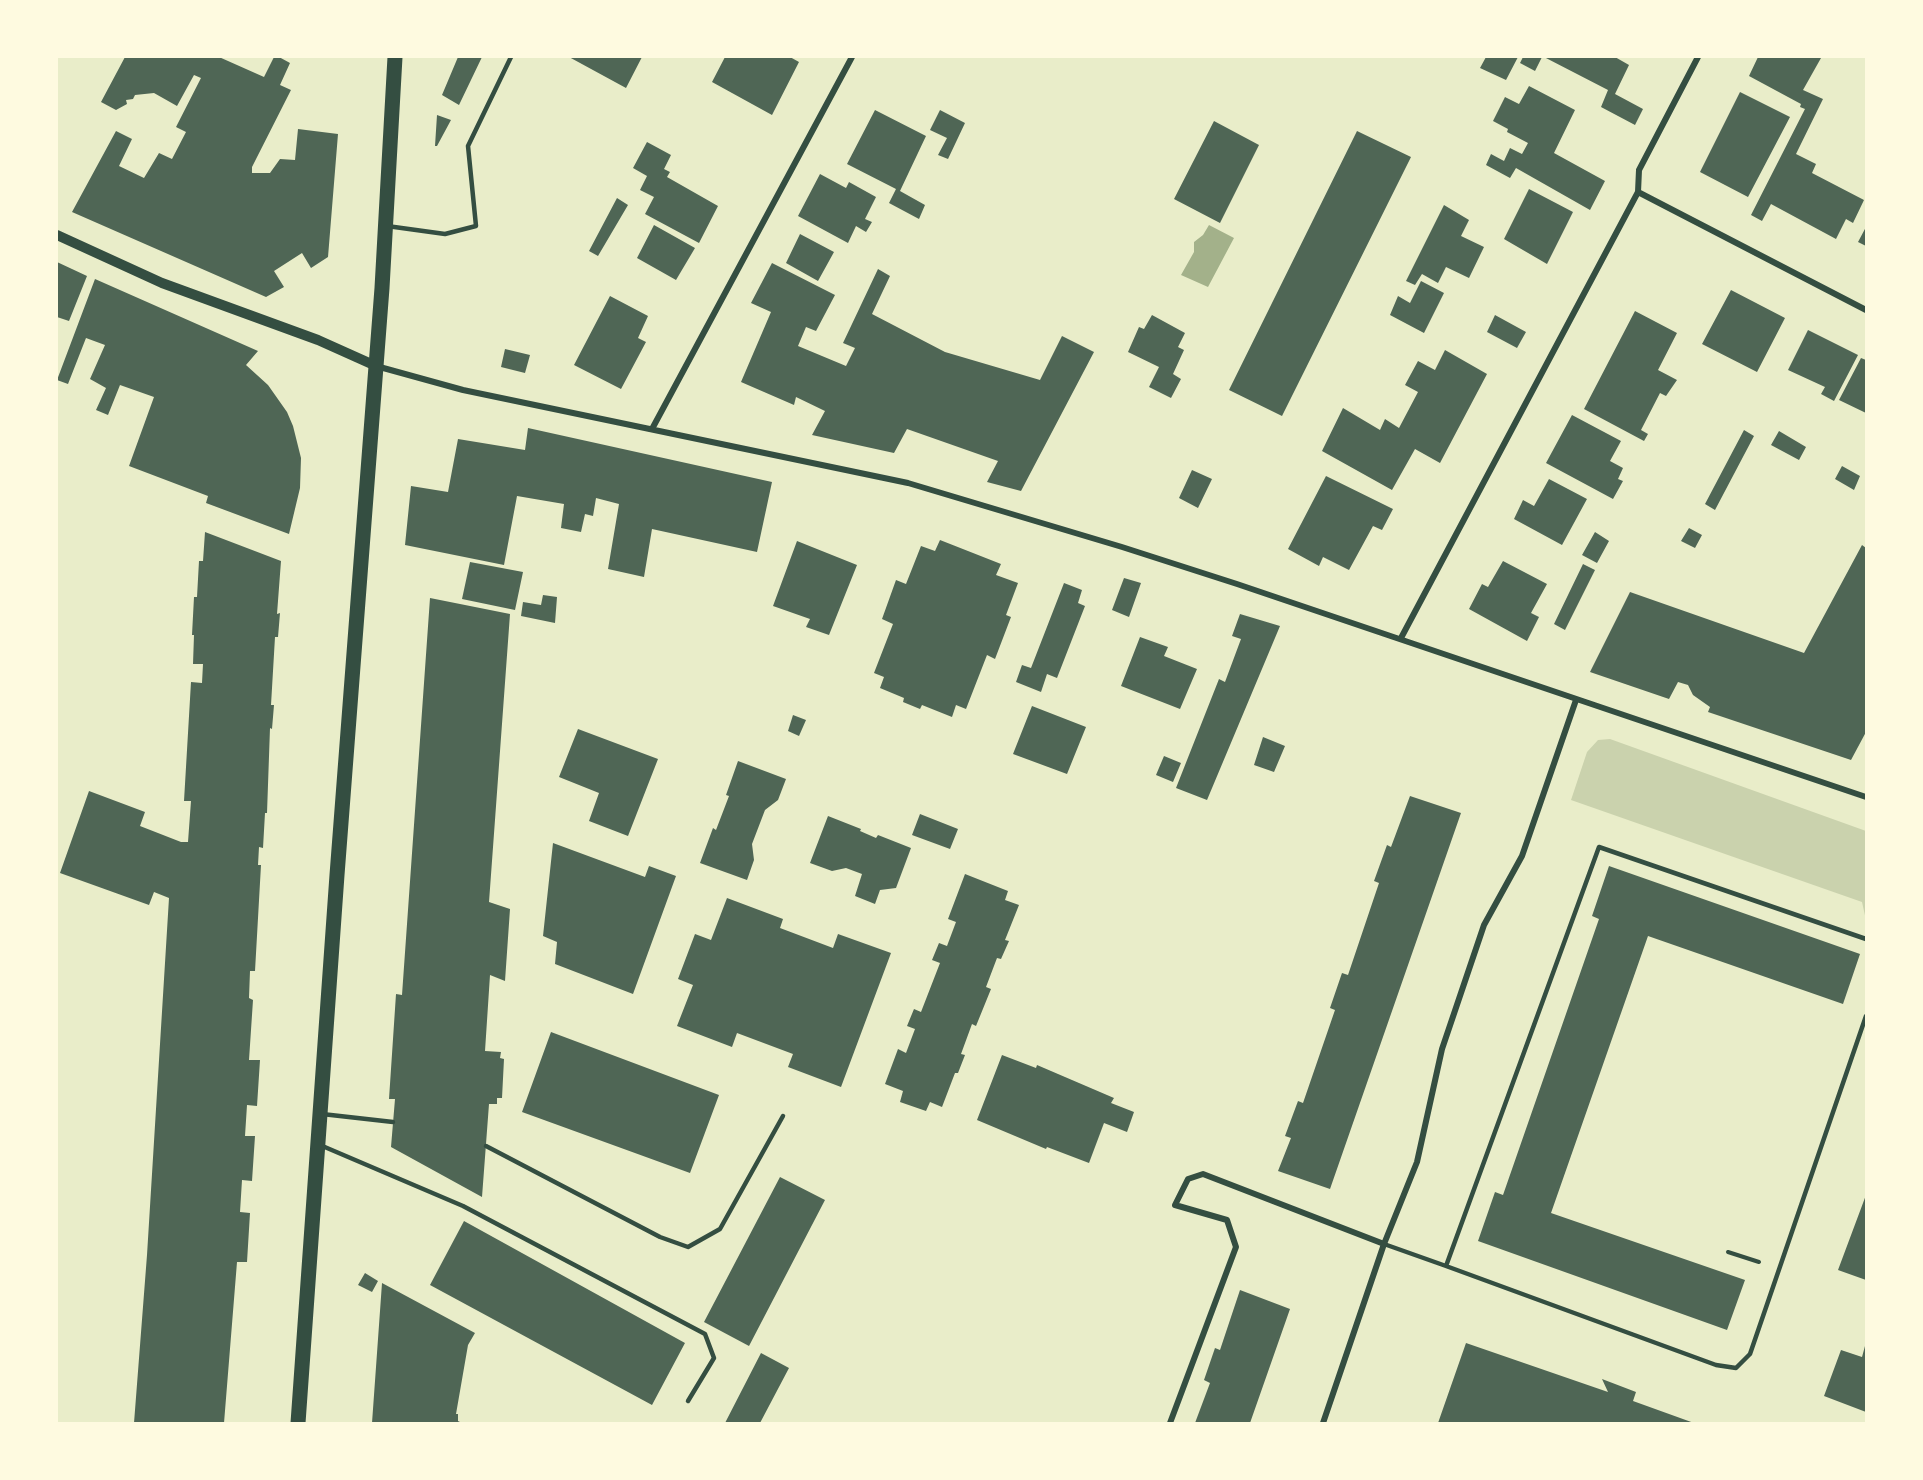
<!DOCTYPE html>
<html>
<head>
<meta charset="utf-8">
<style>
	body { margin:0 }
	#map { position:relative; width:1923px; height:1480px; overflow:hidden; background:#e9edc9; font-family:"Alegreya Sans",sans-serif }
	canvas { display:block }
	.frame { position:absolute; inset:0; border:58px solid #fefae0; pointer-events:none }
</style>
</head>
<body>
<div id="map">
<canvas width="1923" height="1480"></canvas>
<div class="frame"></div>
</div>
<script>
const g = document.querySelector('canvas').getContext('2d');
g.lineJoin = 'round';
function paint(path, color) {
  g.fillStyle = color;
  g.fill(path, 'evenodd');
}
function shape(rows) {
  const path = new Path2D();
  for (const r of rows) {
    path.moveTo(r[0], r[1]);
    for (let i = 2; i < r.length; i += 2) path.lineTo(r[i], r[i + 1]);
  }
  return path;
}
function strokePath(path, color, width, dash) {
  g.strokeStyle = color;
  g.lineWidth = width;
  g.lineCap = dash ? 'butt' : 'round';
  g.setLineDash(dash || []);
  g.stroke(path);
}
paint(shape([
	[1610,739,1866,831,1866,920,1862,902,1571,800,1587,752,1598,740]
]), '#cad2ad');
paint(shape([
	[1209,225,1234,238,1208,287,1181,275,1194,252,1194,242,1203,235]
]), '#a3b18a');
paint(shape([
	[125,57,219,57,264,77,274,57,279,57,290,63,280,85,291,90,252,167,252,173,270,173,280,159,295,160,298,129,338,134,328,257,311,268,302,253,274,271,284,287,266,297,72,212,116,131,132,139,119,166,144,178,159,153,172,159,186,132,176,127,201,78,194,75,177,106,154,93,135,95,133,99,126,100,127,104,116,110,101,102],
	[458,57,482,57,459,105,442,95],
	[569,57,642,57,626,88],
	[725,57,790,57,799,62,772,115,712,82],
	[1486,57,1518,57,1506,80,1480,68],
	[1523,57,1542,57,1535,71,1520,63],
	[1544,57,1615,57,1629,65,1615,94,1643,109,1635,125,1601,107,1608,90],
	[1758,57,1821,58,1803,90,1823,99,1796,154,1816,164,1812,173,1864,200,1853,223,1846,219,1836,239,1771,204,1762,221,1751,215,1805,109,1800,107,1801,104,1749,76],
	[1529,86,1575,110,1554,153,1605,181,1590,210,1516,168,1510,178,1486,165,1491,154,1504,161,1510,148,1522,154,1528,143,1507,132,1508,129,1493,121,1505,97,1519,104],
	[1740,92,1790,117,1748,197,1700,172],
	[875,110,926,136,900,191,925,205,919,219,889,203,896,189,847,164],
	[940,110,965,123,948,159,938,155,947,138,930,130],
	[437,115,451,120,437,146,435,146],
	[1214,121,1259,145,1220,223,1174,199],
	[1357,131,1411,157,1282,416,1229,390],
	[647,142,671,155,664,169,670,172,667,177,718,206,699,243,645,214,654,197,640,190,647,176,633,168],
	[820,174,846,188,849,182,876,197,865,219,872,222,866,232,856,226,848,243,798,216],
	[1529,189,1573,212,1547,264,1504,239],
	[617,198,628,205,598,256,589,251],
	[1444,205,1469,220,1461,236,1484,247,1469,278,1446,267,1438,283,1422,274,1415,285,1406,281],
	[654,225,695,248,676,280,637,258],
	[1866,227,1866,246,1858,242],
	[800,234,834,252,818,281,786,263],
	[57,262,87,276,69,321,57,317],
	[772,263,835,295,816,331,806,327,798,346,846,366,855,348,843,343,878,269,890,276,872,314,945,352,1040,380,1062,336,1094,352,1021,491,987,482,998,461,907,429,894,453,812,435,825,411,796,397,794,405,741,382,771,312,751,303],
	[95,279,258,351,246,365,268,385,287,412,293,426,301,458,300,488,289,534,206,503,208,496,129,466,154,397,120,385,108,415,96,410,106,388,90,379,105,345,86,338,68,384,57,380],
	[1421,281,1444,293,1424,333,1390,315,1398,296,1410,303],
	[1731,290,1785,318,1757,372,1702,344],
	[610,296,648,316,638,338,646,342,621,389,574,365],
	[1635,311,1677,333,1658,370,1677,380,1666,396,1660,393,1641,430,1648,434,1644,441,1584,409],
	[1152,315,1185,333,1178,347,1184,350,1173,374,1181,379,1171,398,1149,387,1159,367,1128,352,1139,327,1144,329],
	[1495,315,1526,332,1517,348,1487,332],
	[1808,330,1858,355,1834,401,1821,394,1825,387,1788,370],
	[505,349,530,355,525,373,501,367],
	[1445,350,1487,374,1440,463,1415,449,1392,490,1322,451,1343,408,1380,430,1385,419,1399,428,1418,392,1405,385,1418,361,1435,370],
	[1861,358,1866,360,1866,413,1839,400],
	[1572,415,1621,441,1610,461,1623,468,1618,479,1623,481,1613,499,1546,463],
	[528,428,772,482,757,552,652,529,644,577,608,569,619,504,596,498,593,516,585,514,581,532,561,528,564,504,517,496,504,565,405,545,411,486,448,492,458,439,525,450],
	[1744,430,1754,436,1715,510,1705,504],
	[1779,431,1806,447,1799,460,1771,445],
	[1842,466,1860,476,1854,490,1835,479],
	[1192,470,1212,479,1198,508,1179,498],
	[1326,476,1393,509,1382,530,1373,526,1349,570,1323,557,1319,566,1288,549],
	[1549,479,1587,499,1562,545,1514,519,1523,500,1534,506],
	[1689,528,1702,535,1695,548,1681,541],
	[205,532,281,561,277,614,280,613,278,637,275,637,271,705,274,705,272,729,270,728,267,813,265,813,263,848,259,847,258,865,261,865,255,971,250,971,249,998,253,1000,249,1060,260,1060,257,1106,247,1105,245,1136,255,1136,252,1181,242,1180,240,1212,250,1213,247,1262,237,1262,224,1423,134,1423,147,1255,169,898,154,892,149,905,60,873,89,791,145,812,140,826,181,842,188,842,191,801,184,801,191,682,202,683,203,664,193,664,194,635,192,635,194,597,197,597,199,561,203,561],
	[1595,532,1609,541,1597,563,1582,555],
	[940,540,1001,564,996,575,1018,583,1006,615,1011,617,995,659,987,655,966,709,956,705,952,717,922,705,920,709,903,702,904,698,880,688,884,677,874,673,893,624,882,619,896,580,906,584,921,546,935,551],
	[797,541,857,565,829,635,806,627,810,619,773,606],
	[1862,545,1866,548,1866,732,1851,760,1708,712,1710,707,1693,695,1688,685,1678,682,1669,699,1590,672,1630,592,1804,653],
	[1503,561,1547,584,1531,613,1539,617,1527,641,1469,609,1482,584,1488,587],
	[470,562,523,572,515,610,462,599],
	[1583,564,1595,570,1565,630,1554,624],
	[1124,578,1141,583,1129,617,1112,610],
	[1064,583,1082,590,1078,603,1085,606,1057,678,1047,674,1041,692,1016,682,1022,665,1031,668],
	[543,595,557,597,555,623,521,616,523,602,541,605],
	[430,598,510,614,489,902,510,909,505,981,490,975,485,1051,501,1052,500,1058,504,1059,502,1098,497,1098,497,1104,489,1104,482,1197,391,1147,395,1099,389,1099,396,994,402,995],
	[1240,614,1280,626,1207,800,1176,788,1219,679,1225,682,1241,639,1232,636],
	[1140,637,1168,647,1164,656,1197,669,1180,709,1121,686],
	[1032,706,1086,727,1067,774,1013,754],
	[793,715,806,720,799,736,788,731],
	[578,729,658,759,628,836,589,821,599,793,559,777],
	[1263,737,1285,746,1274,772,1254,765],
	[1164,756,1181,763,1173,782,1156,775],
	[738,761,786,779,778,800,765,810,752,844,754,860,747,880,700,863,713,828,716,830,729,796,726,795],
	[1410,796,1461,813,1330,1189,1278,1171,1291,1138,1285,1136,1298,1101,1303,1103,1335,1010,1330,1008,1342,973,1348,975,1379,883,1374,881,1387,845,1391,847],
	[920,814,958,829,950,849,912,835],
	[828,816,861,829,860,831,876,838,878,835,911,848,896,888,880,890,875,904,855,896,862,874,846,868,832,871,810,863],
	[553,843,645,877,649,866,676,876,633,994,555,964,557,942,543,936],
	[1609,866,1860,954,1843,1004,1648,936,1551,1213,1745,1280,1727,1330,1478,1241,1495,1192,1503,1195,1599,919,1592,916],
	[965,874,1008,891,1005,900,1019,905,1005,940,1009,941,1001,959,997,958,986,987,991,989,976,1026,972,1024,961,1054,965,1055,958,1073,955,1073,942,1107,930,1102,926,1111,900,1102,903,1091,885,1084,898,1049,906,1053,915,1029,907,1026,914,1009,921,1012,940,963,932,960,939,943,947,946,956,922,948,919],
	[727,898,783,919,780,928,833,948,838,934,891,953,841,1087,788,1067,793,1054,737,1033,732,1047,677,1026,693,985,678,979,695,934,711,940],
	[551,1032,719,1095,690,1173,522,1112],
	[1002,1055,1036,1068,1037,1065,1114,1098,1111,1103,1134,1112,1127,1132,1104,1123,1089,1163,1047,1147,1046,1149,977,1120],
	[780,1177,825,1200,749,1346,704,1322],
	[1866,1195,1866,1280,1838,1270],
	[464,1221,685,1343,652,1405,430,1285],
	[365,1273,378,1281,372,1292,358,1285],
	[382,1283,475,1333,468,1345,456,1414,458,1414,458,1421,462,1423,372,1423],
	[1240,1290,1290,1309,1250,1423,1195,1423,1210,1383,1204,1380,1215,1348,1220,1350],
	[1466,1343,1608,1392,1602,1379,1636,1392,1633,1401,1694,1423,1438,1423],
	[1865,1346,1866,1346,1866,1412,1824,1396,1841,1350,1862,1357],
	[761,1353,789,1368,760,1423,725,1423]
]), '#4f6655');
strokePath(shape([
	[1728,1252,1759,1262]
]), '#344e41', 4);
strokePath(shape([
	[387,226,445,234,476,226,468,146,511,57],
	[1866,939,1599,847,1446,1266,1716,1365,1736,1368,1750,1354,1866,1016],
	[322,1114,393,1122],
	[320,1145,463,1206,705,1334,714,1358,688,1401],
	[486,1146,660,1237,688,1247,720,1229,783,1116],
	[1384,1244,1446,1266]
]), '#344e41', 4.5);
strokePath(shape([
	[1638,192,1866,310],
	[376,366,463,390,908,483,1122,547,1237,584,1866,797],
	[652,429,852,57],
	[1401,638,1638,192,1639,170,1698,57],
	[1170,1423,1236,1247,1227,1220,1175,1205,1188,1179,1203,1174,1384,1244],
	[1323,1423,1384,1244,1417,1162,1442,1049,1484,925,1522,856,1576,700]
]), '#344e41', 6);
strokePath(shape([
	[57,235,162,283,318,340,376,366]
]), '#344e41', 10);
strokePath(shape([
	[298,1423,337,875,382,288,395,57]
]), '#344e41', 15);
</script>
</body>
</html>
